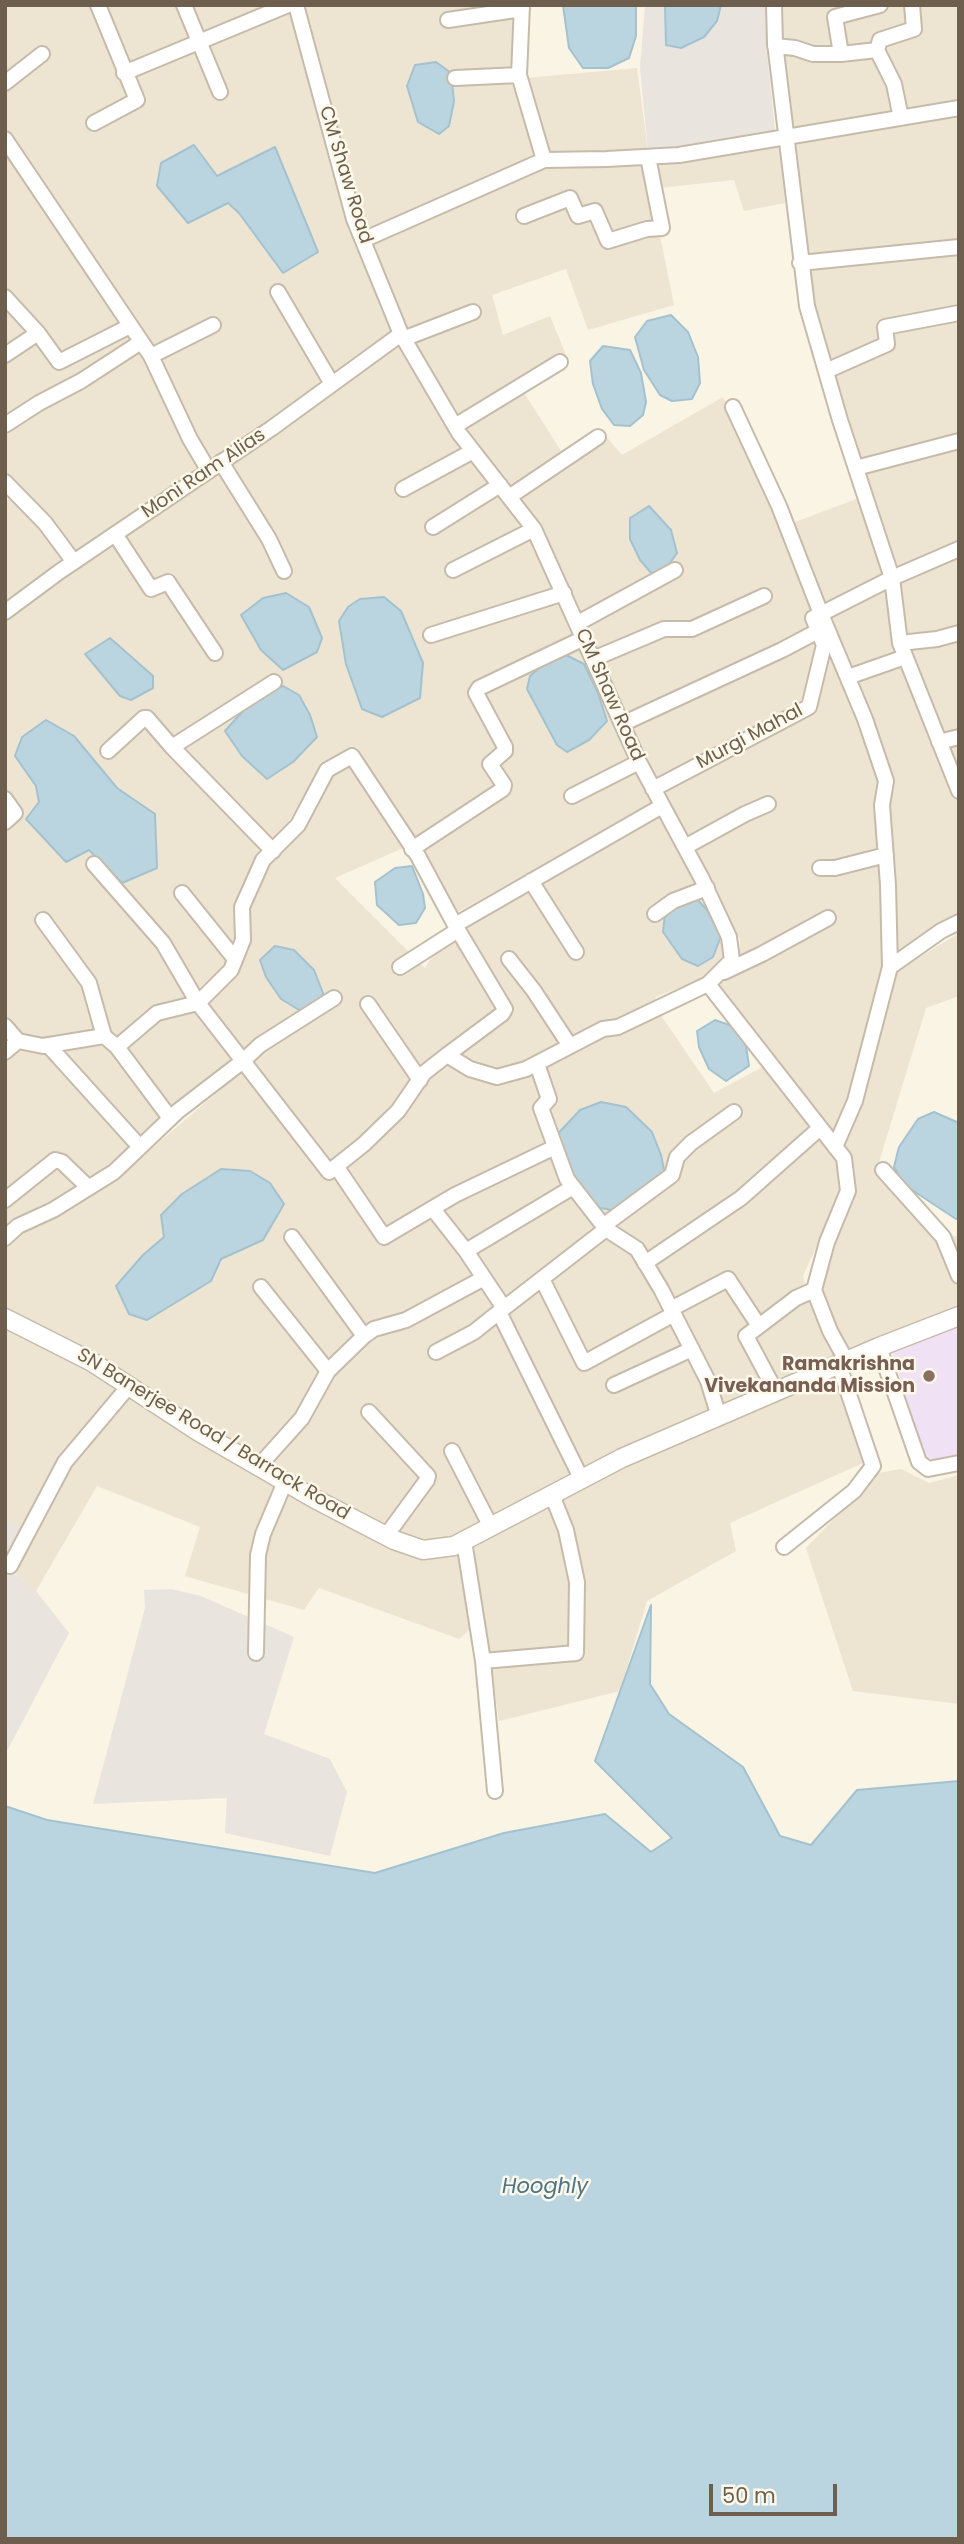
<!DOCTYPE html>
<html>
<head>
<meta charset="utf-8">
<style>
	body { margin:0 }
	#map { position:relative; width:964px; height:2544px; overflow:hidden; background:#f9f4e4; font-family:Poppins,sans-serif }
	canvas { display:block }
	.frame { position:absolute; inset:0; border:7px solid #6e5e4d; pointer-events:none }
	.scale { position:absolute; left:709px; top:2484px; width:128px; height:32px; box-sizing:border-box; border:4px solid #6e5e4d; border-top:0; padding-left:9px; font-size:21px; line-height:24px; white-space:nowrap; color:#6e5e4d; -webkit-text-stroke:5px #fcf8ea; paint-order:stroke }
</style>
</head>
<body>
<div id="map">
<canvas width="964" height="2544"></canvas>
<div class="frame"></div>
<div class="scale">50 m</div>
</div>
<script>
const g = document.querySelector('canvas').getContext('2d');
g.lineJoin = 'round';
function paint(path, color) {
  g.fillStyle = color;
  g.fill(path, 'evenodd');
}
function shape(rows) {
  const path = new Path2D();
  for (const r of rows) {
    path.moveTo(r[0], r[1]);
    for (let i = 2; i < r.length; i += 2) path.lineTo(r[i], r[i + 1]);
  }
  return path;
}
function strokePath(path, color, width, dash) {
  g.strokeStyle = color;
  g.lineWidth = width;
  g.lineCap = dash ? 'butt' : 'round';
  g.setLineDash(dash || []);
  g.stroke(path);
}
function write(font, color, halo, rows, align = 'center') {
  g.font = font + ' Poppins,sans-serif';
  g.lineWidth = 5;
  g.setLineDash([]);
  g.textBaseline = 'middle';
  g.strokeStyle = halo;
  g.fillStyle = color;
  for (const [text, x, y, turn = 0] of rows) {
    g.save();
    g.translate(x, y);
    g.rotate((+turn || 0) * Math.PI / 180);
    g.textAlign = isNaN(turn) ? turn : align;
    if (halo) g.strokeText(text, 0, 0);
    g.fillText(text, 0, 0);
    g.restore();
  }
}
paint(shape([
	[5,5,289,5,393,329,274,418,93,541,5,606,5,503,18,490,5,476],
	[305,5,515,5,536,155,366,232],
	[781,5,959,5,959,102,794,128,780,39],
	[637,68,648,151,548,153,526,78],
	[959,116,959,541,897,569,812,308,795,144],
	[781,145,785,203,744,211,734,180,649,189,654,206,674,305,588,330,566,269,492,295,503,335,550,316,566,355,521,388,570,465,604,434,622,455,723,397,782,527,859,498,885,575,805,614,819,649,800,703,656,781,540,527,455,416,405,327,370,242,545,165],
	[397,344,459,448,524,524,572,633,654,802,458,912,357,747,323,763,287,824,256,857,239,892,237,934,222,968,187,999,234,1059,109,1169,28,1213,5,1230,5,621],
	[959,557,959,916,886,961,849,1105,833,1136,716,986,739,958,740,939,661,790,813,712,822,621],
	[350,765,403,848,335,878,425,968,447,933,658,816,702,895,727,956,699,980,655,997,660,1014,714,1093,766,1065,838,1160,839,1197,803,1276,808,1300,835,1358,450,1540,425,1543,397,1535,297,1481,155,1393,5,1308,5,1245,21,1230,116,1179,253,1062,206,1005,234,979,247,947,249,910,268,862,304,830,332,776],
	[959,933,959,996,926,1008,876,1172,943,1233,959,1237,959,1310,848,1352,823,1291,831,1254,853,1200,853,1161,841,1141,861,1100,897,971],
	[5,1324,85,1365,367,1532,460,1552,469,1630,459,1639,319,1588,304,1610,185,1576,200,1527,97,1486,36,1591,16,1575,24,1528,5,1520],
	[837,1373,865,1462,730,1523,736,1551,647,1601,620,1691,499,1721,472,1542,587,1484],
	[901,1469,929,1483,959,1475,959,1704,853,1691,806,1548,878,1473]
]), '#ede4d2');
paint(shape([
	[645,5,767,5,766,43,775,130,648,151,640,68],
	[5,1520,24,1527,5,1565],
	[5,1572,16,1575,36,1591,69,1633,5,1755],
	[171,1589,201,1596,294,1637,264,1734,330,1759,347,1792,330,1856,225,1833,227,1798,93,1804,145,1608,144,1590]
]), '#e9e5de');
paint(shape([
	[959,1322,959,1456,935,1461,927,1457,922,1449,891,1348]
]), '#f1e1f5');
const water = shape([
	[563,5,636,5,636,36,629,58,608,68,583,68,569,48,563,5],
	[665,5,721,5,717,21,704,37,681,48,666,45,665,5],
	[436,62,451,73,454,101,449,126,439,134,418,122,407,86,415,65,436,62],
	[194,145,217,176,275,147,318,252,283,273,239,213,228,203,188,223,157,186,161,163,194,145],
	[671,315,688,332,698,357,700,383,692,399,672,401,660,395,644,370,635,337,647,321,671,315],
	[603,346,630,350,641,373,646,402,643,415,630,426,614,425,602,409,593,384,590,361,603,346],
	[649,506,671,530,677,553,668,566,652,574,640,560,630,539,630,518,649,506],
	[286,593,309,607,322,638,317,652,283,670,261,650,241,615,263,598,286,593],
	[384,597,401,611,423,663,420,698,382,717,362,709,346,664,339,621,348,607,360,599,384,597],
	[110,638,153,676,153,688,131,700,120,696,85,654,110,638],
	[566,655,584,664,598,693,607,721,589,740,567,752,557,745,527,689,530,676,551,658,566,655],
	[283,686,299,695,310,715,317,737,293,762,267,779,242,756,225,731,252,701,283,686],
	[46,720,74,736,117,788,155,814,157,868,122,883,89,850,66,862,26,819,39,802,36,786,15,756,22,737,46,720],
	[412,866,423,894,425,908,416,923,399,925,377,905,375,882,395,868,412,866],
	[695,897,707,910,721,936,713,957,698,966,682,959,663,932,665,914,676,905,695,897],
	[275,946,294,950,314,970,323,993,321,1003,304,1013,281,999,266,977,260,960,275,946],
	[715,1020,732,1026,746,1046,749,1066,726,1081,709,1069,699,1047,697,1031,715,1020],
	[601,1102,626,1107,652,1132,661,1155,665,1175,618,1211,595,1207,569,1173,554,1138,580,1110,601,1102],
	[934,1112,959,1123,959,1218,956,1219,903,1184,894,1167,899,1147,918,1119,934,1112],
	[221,1169,250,1171,270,1183,284,1204,263,1240,221,1259,211,1281,147,1320,129,1314,116,1286,143,1255,164,1237,161,1215,182,1194,221,1169],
	[651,1605,650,1684,669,1714,743,1767,780,1836,811,1845,857,1790,959,1781,959,2539,5,2539,5,1806,47,1820,375,1873,504,1833,605,1814,651,1852,672,1838,595,1761,651,1605]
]);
paint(water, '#bbd5e0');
strokePath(water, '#a3c2d0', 2);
const minor = shape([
	[184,5,220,92],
	[296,5,354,219,401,334,459,433,534,529,639,762,702,879,729,937,732,960,708,984,844,1158,848,1191,827,1242,814,1290,830,1331,847,1362],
	[522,5,519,75,544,160],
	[774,5,775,43,807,306,840,420,892,578,900,643,959,791],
	[448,20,522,9],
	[775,46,795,48,813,54,841,54,877,50,880,40,914,29,912,5],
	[877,50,894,84,901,118],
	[841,54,835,17,880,5],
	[124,73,288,5],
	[455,78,519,75],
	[5,83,42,54],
	[94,123,137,100,98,5],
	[5,139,151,356,190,439,209,471],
	[524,216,570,198,578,216,595,211,608,241,647,229,662,228,648,157],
	[363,240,544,160,607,159,679,155,959,108],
	[800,263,959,247],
	[278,292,332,384],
	[5,297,38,333,59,362,130,326],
	[403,339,473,312],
	[5,355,38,333],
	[151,356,213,325],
	[826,371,887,344,885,327,959,313],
	[733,407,779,506,821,614,865,719,886,781,882,805,888,885,890,967,855,1101,835,1147],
	[5,425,39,403,81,381,141,342],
	[455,426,560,362],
	[221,462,269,539,284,571],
	[856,468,959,441],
	[5,482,45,523,74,562],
	[403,489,473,451],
	[509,497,598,437],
	[433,527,500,485],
	[115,534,151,589,168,582,215,653],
	[453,570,534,529],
	[5,612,59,572,272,428,401,334],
	[578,623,675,570],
	[431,635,564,593],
	[900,643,937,639,959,633],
	[593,659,664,629,692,629,764,596],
	[848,677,905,657],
	[622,724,782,650,818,631],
	[939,742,959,737],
	[172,747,274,682],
	[108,751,144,718,147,718,172,747,273,851],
	[653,789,809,707,824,645,813,618,892,578,959,549],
	[572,796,639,762],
	[5,799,15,813,5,822],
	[685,847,745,814,768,804],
	[412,849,503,789,504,785,490,764,505,751,505,747,476,693,479,688,584,638],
	[94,864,163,943,198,1003,243,1061,260,1045,334,998],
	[820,868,835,868,886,855],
	[531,881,576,952],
	[182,893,235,959],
	[655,914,673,901,707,888],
	[43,920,89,983,104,1036],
	[509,959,534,991,570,1046],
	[400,967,458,930],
	[890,967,941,931,959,922],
	[724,972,762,954,828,918],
	[368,1004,420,1080],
	[5,1026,18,1041],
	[48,1045,140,1147],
	[117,1047,170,1118],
	[5,1052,18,1041,43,1046,104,1036,117,1047,157,1013,198,1003,231,970,243,940,242,907,263,860,298,825,327,770,352,756,418,856,455,925,662,806],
	[447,1055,502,1014,505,1009,455,925],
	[537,1064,549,1099,541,1108,567,1179,606,1229,499,1312,582,1480],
	[336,1166,384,1237,455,1195,555,1147],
	[883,1170,943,1237,959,1276],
	[5,1200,55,1160,62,1162,89,1188],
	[433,1209,466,1251,504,1308],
	[603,1226,672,1175,677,1157,691,1143,734,1112],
	[606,1229,637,1249,661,1289,708,1381,719,1417],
	[292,1237,364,1336],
	[5,1238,18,1226,53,1210,114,1172,178,1111,243,1061,329,1172,364,1144,398,1111,424,1073,447,1055,470,1069,497,1077,526,1069,603,1029,618,1027,708,984],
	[466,1251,573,1187],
	[645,1263,741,1198,820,1128],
	[542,1279,584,1363,674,1314],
	[261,1287,328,1371],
	[671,1309,728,1279,759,1326],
	[879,1347,919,1462,928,1469,959,1463],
	[436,1352,474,1332,499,1312],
	[614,1385,692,1349],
	[776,1392,746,1336,796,1298,814,1290],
	[369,1412,428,1476,427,1480,386,1536],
	[452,1451,491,1527],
	[259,1466,302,1418,328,1371,364,1336,374,1329,406,1320,484,1278],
	[464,1541,483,1661,495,1791],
	[784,1547,854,1491,873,1466,839,1365],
	[10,1566,65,1462,129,1386],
	[256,1653,258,1555,263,1534,285,1482],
	[483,1661,576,1653,577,1582,566,1530,552,1495]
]);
const tertiary = shape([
	[5,1318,92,1362,199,1432,315,1499,394,1540,423,1550,454,1546,622,1458,879,1347,959,1316]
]);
strokePath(minor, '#c6bbaa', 18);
strokePath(tertiary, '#c6bbaa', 21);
strokePath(minor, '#fff', 14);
strokePath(tertiary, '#fff', 18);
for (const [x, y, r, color] of [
	[929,1376,7,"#8d6e63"]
]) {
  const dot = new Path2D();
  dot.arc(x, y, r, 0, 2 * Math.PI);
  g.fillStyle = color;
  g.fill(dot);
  strokePath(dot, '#fcf8ea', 2.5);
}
write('19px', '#6e5e4d', '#fcf8ea', [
	["CM Shaw Road",345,175,73],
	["Moni Ram Alias",204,474,-34],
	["CM Shaw Road",609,695,66],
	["Murgi Mahal",750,737,-28],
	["SN Banerjee Road / Barrack Road",213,1435,31]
]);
write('bold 19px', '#785e54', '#fcf8ea', [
	["Ramakrishna",915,1365],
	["Vivekananda Mission",915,1387]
], 'right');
write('italic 21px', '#4d7385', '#fcf8ea', [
	["Hooghly",545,2188]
]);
</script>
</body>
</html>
